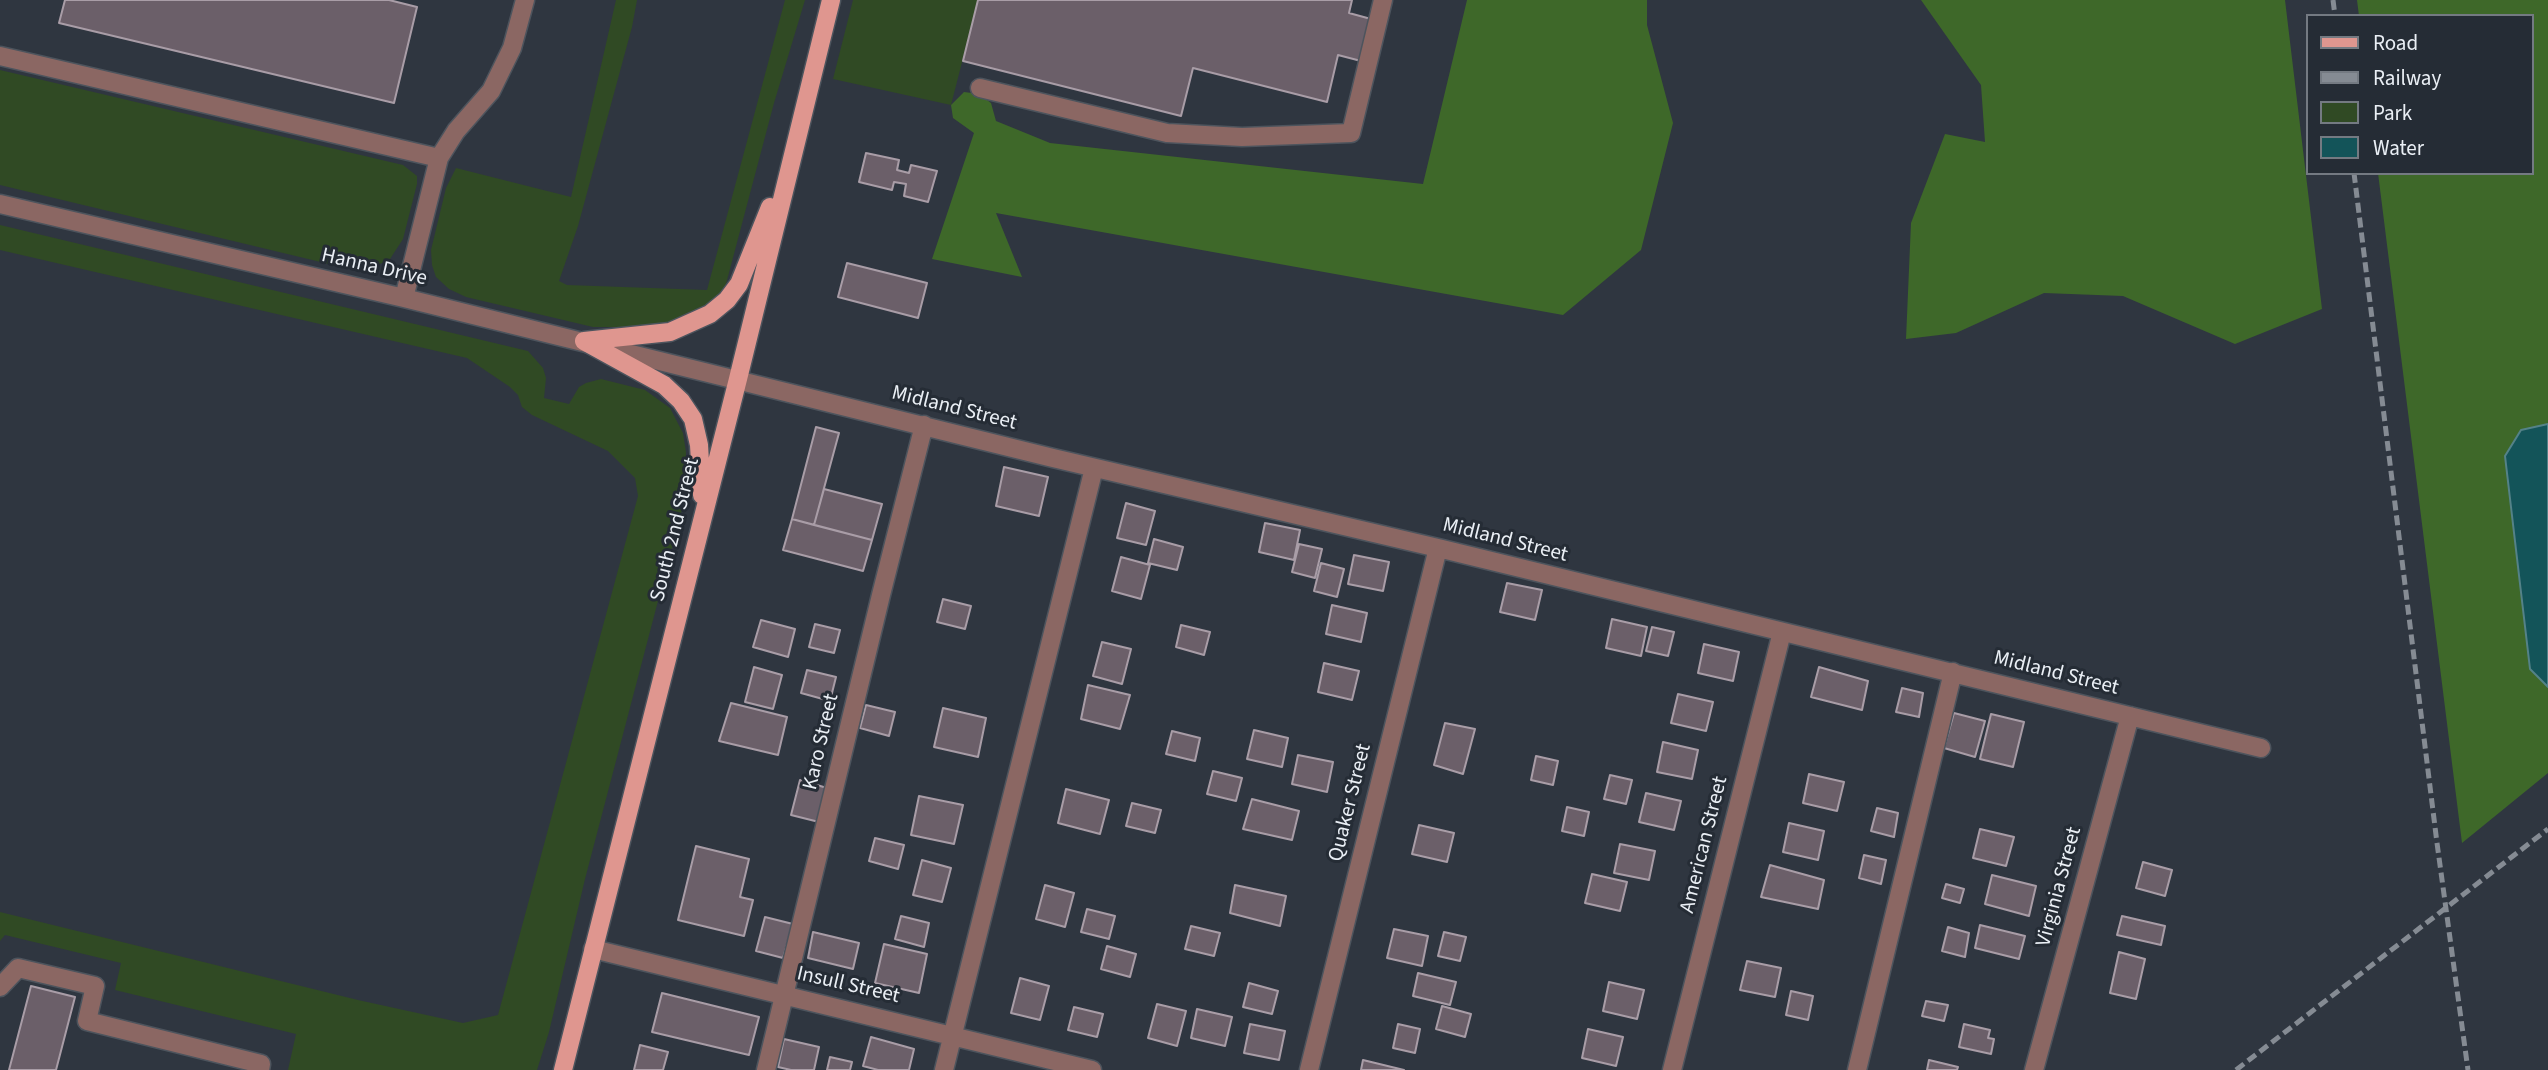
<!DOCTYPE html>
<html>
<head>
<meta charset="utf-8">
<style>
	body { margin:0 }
	#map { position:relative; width:2548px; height:1070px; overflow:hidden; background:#2f3640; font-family:"Source Sans 3",sans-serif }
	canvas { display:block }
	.legend { position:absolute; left:2306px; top:14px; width:228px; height:161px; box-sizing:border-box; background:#252c35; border:2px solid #747a82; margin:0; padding:9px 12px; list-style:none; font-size:21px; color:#eaeff5 }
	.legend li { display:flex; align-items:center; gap:14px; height:35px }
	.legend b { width:35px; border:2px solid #747a82 }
</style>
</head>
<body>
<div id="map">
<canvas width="2548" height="1070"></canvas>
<ul class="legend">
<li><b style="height:9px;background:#df968f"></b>Road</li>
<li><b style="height:9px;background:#858b93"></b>Railway</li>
<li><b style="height:19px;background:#304a24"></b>Park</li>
<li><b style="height:19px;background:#135459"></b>Water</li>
</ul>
</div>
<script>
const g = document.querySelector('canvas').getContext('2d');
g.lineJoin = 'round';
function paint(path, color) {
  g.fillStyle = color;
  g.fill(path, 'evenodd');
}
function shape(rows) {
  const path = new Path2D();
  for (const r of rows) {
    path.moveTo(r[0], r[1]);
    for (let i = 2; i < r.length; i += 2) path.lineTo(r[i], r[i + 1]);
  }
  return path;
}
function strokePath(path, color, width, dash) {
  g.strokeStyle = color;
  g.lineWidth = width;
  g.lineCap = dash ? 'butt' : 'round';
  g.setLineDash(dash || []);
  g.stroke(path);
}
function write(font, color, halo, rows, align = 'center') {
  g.font = font + ' "Source Sans 3",sans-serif';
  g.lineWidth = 6;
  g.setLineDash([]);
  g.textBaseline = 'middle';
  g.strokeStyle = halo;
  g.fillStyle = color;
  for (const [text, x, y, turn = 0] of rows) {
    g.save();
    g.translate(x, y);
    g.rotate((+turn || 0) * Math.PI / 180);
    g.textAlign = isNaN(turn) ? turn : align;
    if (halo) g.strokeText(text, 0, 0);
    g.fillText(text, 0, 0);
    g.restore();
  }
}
paint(shape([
	[616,0,637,0,632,27,578,226,559,281,567,285,707,290,785,0,805,0,774,103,726,284,717,298,705,307,672,322,626,327,593,327,466,297,449,289,436,277,432,265,431,250,446,188,456,168,571,197],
	[853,0,978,0,951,105,833,79],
	[0,70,403,165,417,176,417,184,403,239,390,259,378,265,354,270,0,185],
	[0,225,528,351,543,368,546,378,544,398,569,404,579,387,586,383,601,379,645,390,670,408,683,433,686,452,684,502,585,879,549,1032,537,1070,288,1070,296,1034,115,990,121,963,5,935,0,941,0,912,358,1000,463,1023,498,1015,638,496,635,478,608,451,532,415,522,407,518,395,510,387,467,358,0,250]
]), '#304a24');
paint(shape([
	[1467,0,1647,0,1647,25,1673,123,1641,250,1563,315,996,213,1022,277,932,259,974,133,953,118,951,105,964,92,979,94,991,103,996,121,1050,143,1423,184],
	[1921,0,2285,0,2322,309,2235,344,2123,296,2044,293,1956,333,1906,339,1911,223,1945,134,1985,142,1981,85],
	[2357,0,2548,0,2548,773,2462,843,2378,173,2532,173,2532,16,2359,16]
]), '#3e6829');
const water = shape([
	[2548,424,2548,687,2530,669,2505,456,2521,430,2548,424]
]);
paint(water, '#135459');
strokePath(water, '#548288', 2);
const building = shape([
	[65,0,389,0,417,7,394,103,59,23,65,0],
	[978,0,1352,0,1349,13,1371,19,1361,61,1338,55,1327,102,1193,68,1181,116,963,61,978,0],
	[866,153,899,160,897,170,909,173,911,165,937,171,928,202,904,196,906,184,894,182,892,190,859,182,866,153],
	[847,263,927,283,918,318,838,297,847,263],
	[816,427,839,433,814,525,792,519,816,427],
	[1004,467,1048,477,1039,516,996,506,1004,467],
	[824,489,882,504,872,540,814,525,824,489],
	[1126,503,1155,511,1146,545,1117,538,1126,503],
	[792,519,872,540,863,571,783,550,792,519],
	[1265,523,1300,530,1294,560,1259,552,1265,523],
	[1154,539,1183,547,1177,570,1148,563,1154,539],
	[1299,544,1322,549,1315,578,1292,572,1299,544],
	[1354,555,1389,562,1383,591,1348,584,1354,555],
	[1121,557,1150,565,1141,599,1112,591,1121,557],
	[1321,563,1344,569,1337,597,1314,591,1321,563],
	[1507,583,1542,590,1535,620,1500,612,1507,583],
	[943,599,971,606,965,629,937,622,943,599],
	[1332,605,1367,613,1361,642,1326,634,1332,605],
	[1612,619,1647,627,1641,656,1606,648,1612,619],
	[761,620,795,629,788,657,753,647,761,620],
	[815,624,840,630,834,653,809,647,815,624],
	[1181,625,1210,632,1204,655,1176,647,1181,625],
	[1652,627,1674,632,1668,656,1646,651,1652,627],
	[1102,642,1131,649,1122,684,1093,676,1102,642],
	[1704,644,1739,652,1733,681,1698,673,1704,644],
	[1324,663,1359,671,1352,700,1318,692,1324,663],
	[754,667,782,675,773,709,745,702,754,667],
	[1819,667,1868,681,1862,710,1811,697,1819,667],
	[807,670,836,677,830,701,801,693,807,670],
	[1088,685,1130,695,1120,729,1081,719,1088,685],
	[1902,688,1923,693,1919,717,1896,712,1902,688],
	[1678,694,1713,702,1706,731,1671,723,1678,694],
	[731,703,787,717,778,755,719,741,731,703],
	[866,705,895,712,889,736,860,728,866,705],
	[943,708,986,718,978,757,934,747,943,708],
	[1954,713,1985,721,1975,757,1944,748,1954,713],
	[1991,714,2024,722,2013,767,1980,759,1991,714],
	[1445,723,1475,729,1463,774,1434,765,1445,723],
	[1254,730,1288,738,1282,767,1247,759,1254,730],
	[1172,731,1200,738,1195,761,1166,754,1172,731],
	[1663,742,1698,750,1692,779,1657,772,1663,742],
	[1298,755,1333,762,1327,792,1292,784,1298,755],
	[1536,756,1558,761,1553,785,1531,780,1536,756],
	[1213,771,1242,778,1236,801,1207,794,1213,771],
	[1809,774,1844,782,1837,811,1803,803,1809,774],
	[1610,775,1632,780,1626,804,1604,799,1610,775],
	[800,780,827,788,819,822,791,815,800,780],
	[1066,789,1109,800,1100,834,1058,823,1066,789],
	[1646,793,1681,801,1674,830,1639,822,1646,793],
	[919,796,963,805,954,844,911,835,919,796],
	[1252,799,1299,811,1292,840,1243,829,1252,799],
	[1132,803,1161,810,1155,833,1126,826,1132,803],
	[1567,807,1589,812,1584,836,1562,831,1567,807],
	[1877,808,1898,813,1894,837,1871,831,1877,808],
	[1789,823,1824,831,1818,860,1783,852,1789,823],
	[1419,825,1454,833,1447,862,1412,854,1419,825],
	[1980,829,2014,837,2006,866,1973,858,1980,829],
	[875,838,904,845,898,869,869,861,875,838],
	[1620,844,1655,851,1649,880,1614,873,1620,844],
	[696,846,749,859,740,897,753,900,744,936,678,920,696,846],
	[1864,855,1886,860,1881,884,1859,878,1864,855],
	[922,860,951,868,942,902,913,895,922,860],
	[2143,862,2172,870,2165,896,2136,888,2143,862],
	[1770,865,1824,880,1818,909,1761,897,1770,865],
	[1592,874,1627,882,1620,911,1585,903,1592,874],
	[1992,875,2036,886,2029,916,1985,904,1992,875],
	[1946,884,1964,889,1960,903,1942,898,1946,884],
	[1045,885,1074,893,1065,927,1036,919,1045,885],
	[1235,885,1286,896,1280,926,1230,913,1235,885],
	[1087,909,1115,916,1109,939,1081,932,1087,909],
	[901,916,929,923,924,947,895,939,901,916],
	[2122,916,2165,926,2161,945,2117,935,2122,916],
	[765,917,793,924,783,958,756,951,765,917],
	[1980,925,2025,936,2019,959,1975,948,1980,925],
	[1191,926,1220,933,1214,956,1185,949,1191,926],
	[1948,927,1969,933,1965,957,1942,951,1948,927],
	[1394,929,1428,936,1422,966,1387,958,1394,929],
	[813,932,859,943,853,969,808,958,813,932],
	[1444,932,1466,937,1460,961,1438,956,1444,932],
	[884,944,927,954,919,993,875,983,884,944],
	[1107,946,1136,954,1130,977,1101,969,1107,946],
	[2119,952,2145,959,2136,999,2110,993,2119,952],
	[1747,961,1781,968,1775,997,1740,990,1747,961],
	[1418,973,1456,982,1450,1005,1413,996,1418,973],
	[1020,978,1049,986,1040,1020,1011,1013,1020,978],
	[1609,982,1644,990,1637,1019,1603,1011,1609,982],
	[1249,983,1278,991,1272,1014,1243,1007,1249,983],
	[31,986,75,997,56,1070,9,1070,31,986],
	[1791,991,1813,996,1808,1020,1786,1015,1791,991],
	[662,993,759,1017,749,1055,652,1032,662,993],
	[1926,1001,1948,1005,1944,1021,1922,1016,1926,1001],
	[1157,1004,1186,1011,1177,1046,1148,1038,1157,1004],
	[1442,1006,1471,1014,1465,1037,1436,1029,1442,1006],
	[1074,1007,1103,1014,1097,1037,1068,1030,1074,1007],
	[1197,1009,1232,1017,1225,1046,1191,1038,1197,1009],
	[1250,1024,1285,1031,1279,1060,1244,1053,1250,1024],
	[1398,1024,1420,1029,1415,1053,1393,1048,1398,1024],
	[1964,1024,1990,1030,1988,1038,1994,1039,1991,1054,1959,1047,1964,1024],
	[1588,1029,1623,1037,1616,1066,1582,1058,1588,1029],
	[871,1037,914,1049,909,1070,878,1070,863,1066,871,1037],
	[784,1039,819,1047,814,1070,791,1070,778,1067,784,1039],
	[640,1045,668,1052,663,1070,634,1070,640,1045],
	[830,1057,852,1062,850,1070,827,1070,830,1057],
	[1363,1060,1404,1070,1361,1070,1363,1060],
	[1929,1060,1958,1067,1957,1070,1927,1070,1929,1060]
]);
paint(building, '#6b5f69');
strokePath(building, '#a99da7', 2);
const minor = shape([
	[0,56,439,158,404,298],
	[980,88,1167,133,1242,137,1351,133,1383,0],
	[439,158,456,131,491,91,512,48,525,0],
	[0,204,404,298,1053,458,1438,548,2261,748],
	[593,949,1092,1070],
	[0,987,18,968,95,986,87,1021,261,1064,260,1070],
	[766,1070,881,595,924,425],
	[944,1070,1094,468],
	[1309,1070,1438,548],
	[1672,1070,1782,632],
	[1857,1070,1953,672],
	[2034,1070,2130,716]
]);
const major = shape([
	[584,341,670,332,710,314,727,300,739,284,770,207],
	[584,341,664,385,681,401,693,419,699,445,702,495],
	[563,1070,738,379,831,0]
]);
strokePath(minor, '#4d545d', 21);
strokePath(major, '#4d545d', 21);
strokePath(minor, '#8b6763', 18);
strokePath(major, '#df968f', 18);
strokePath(shape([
	[2333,0,2335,16],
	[2354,173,2437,843,2468,1070],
	[2236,1070,2548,829]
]), '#858b93', 5, [10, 5]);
write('21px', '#eaeff5', '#252c35', [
	["Hanna Drive",374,268,13],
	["Midland Street",954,409,14],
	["South 2nd Street",676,530,-76],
	["Midland Street",1505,541,14],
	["Midland Street",2056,674,14],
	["Karo Street",822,742,-77],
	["Quaker Street",1351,803,-76],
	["American Street",1705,845,-76],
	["Virginia Street",2060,887,-75],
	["Insull Street",848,986,13]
]);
</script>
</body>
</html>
